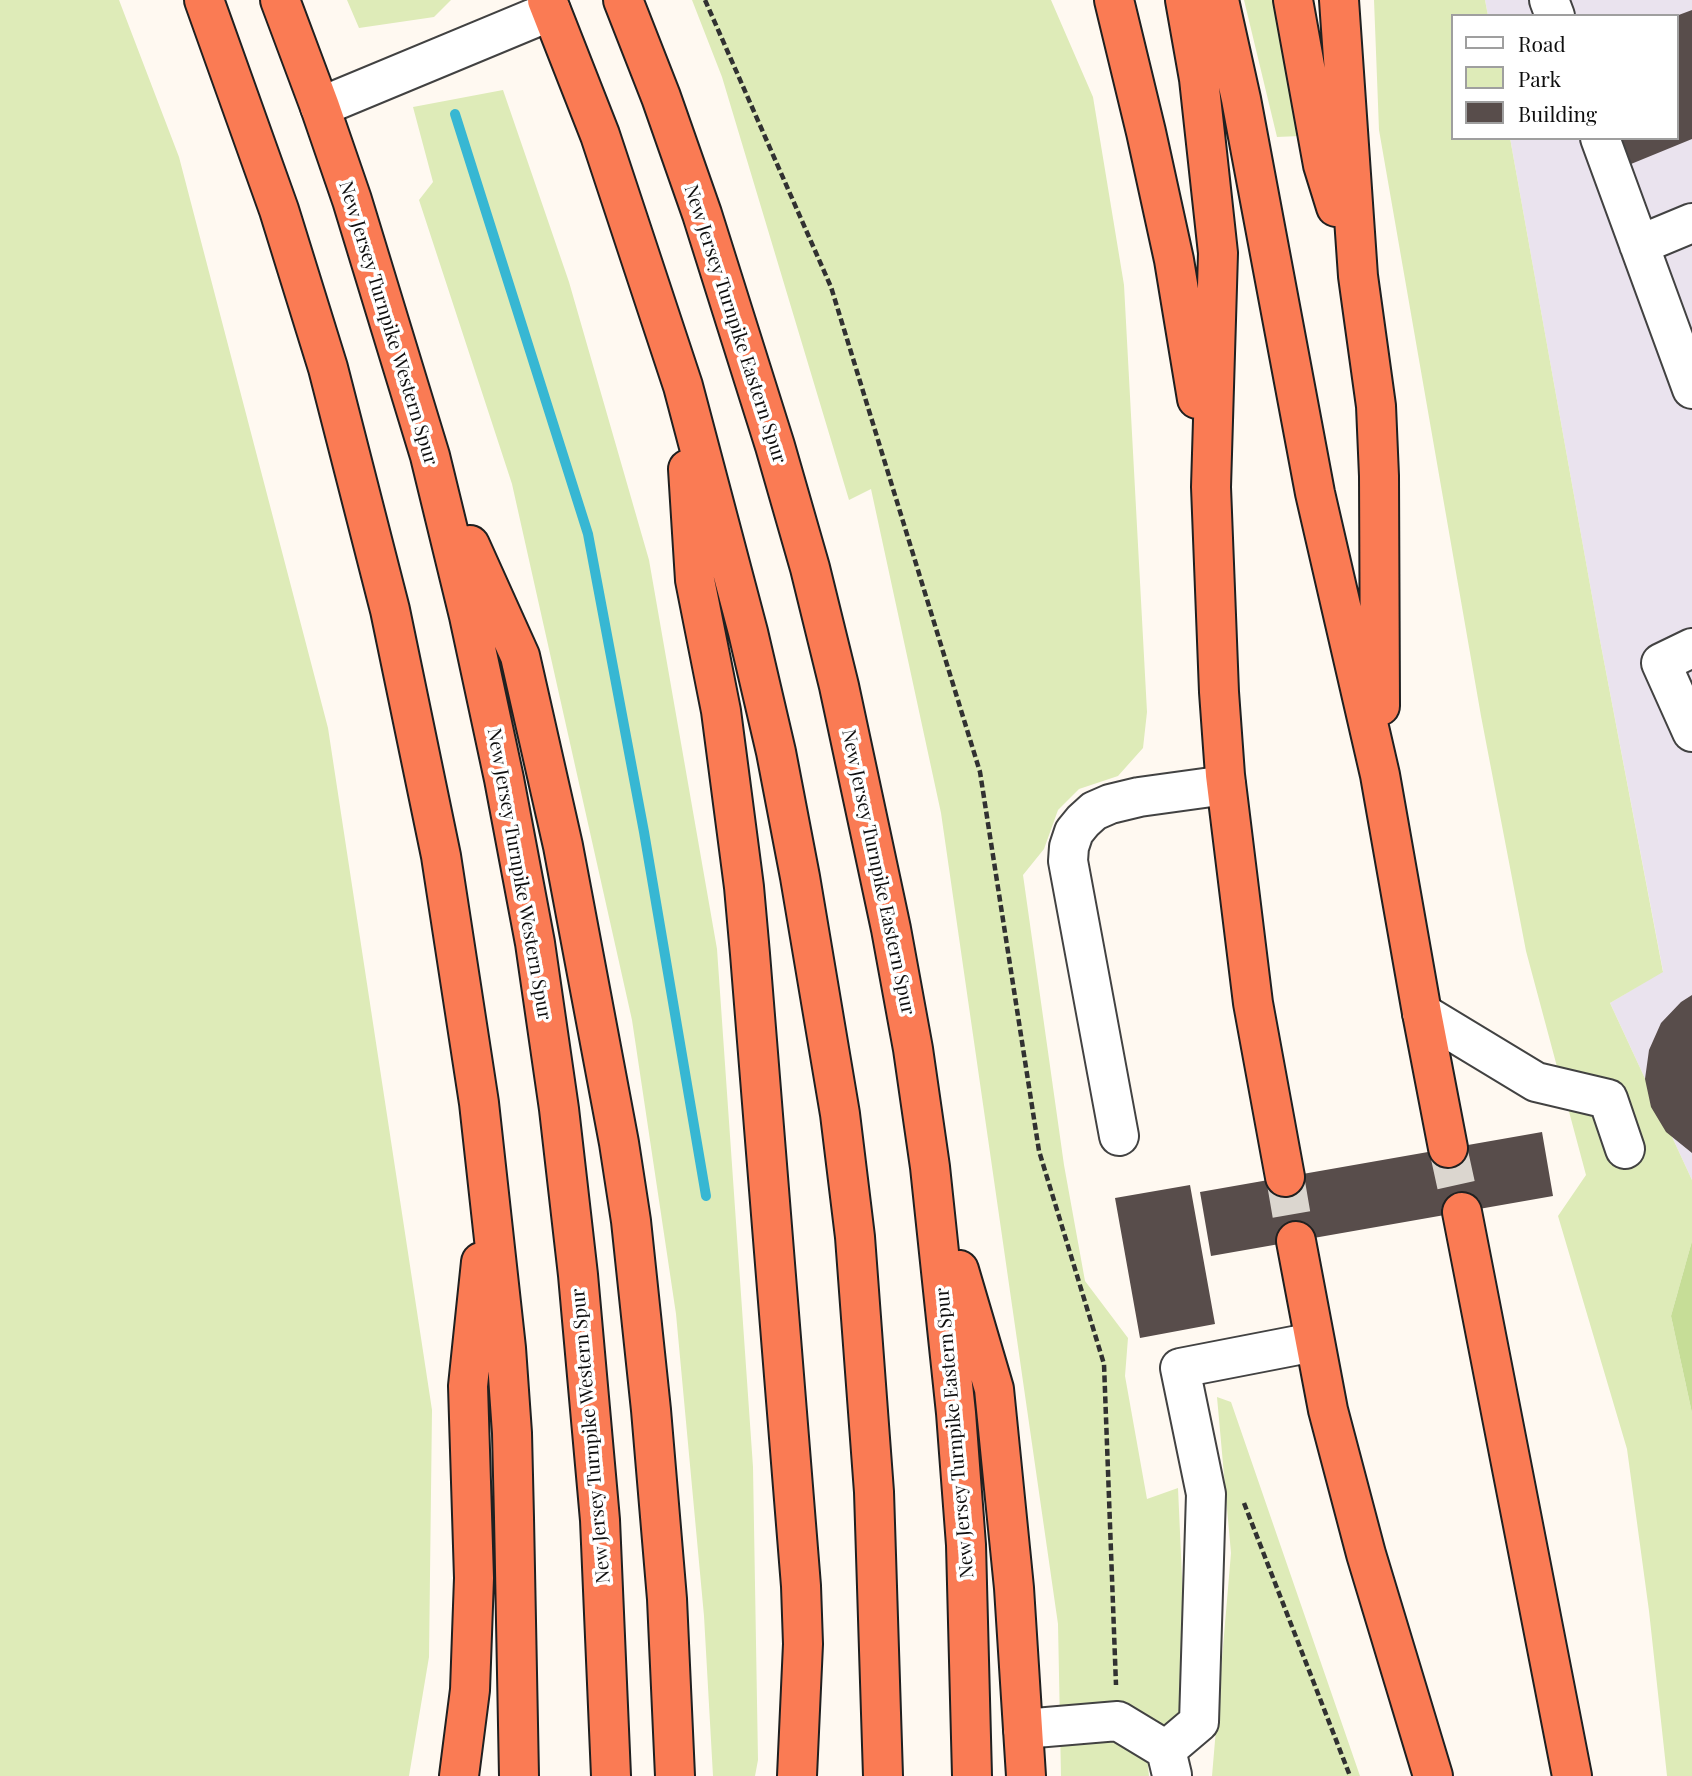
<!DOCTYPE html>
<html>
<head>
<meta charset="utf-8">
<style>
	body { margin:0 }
	#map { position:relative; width:1692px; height:1776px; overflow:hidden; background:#fff9f1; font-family:"Playfair Display",serif }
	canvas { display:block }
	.legend { position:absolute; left:1451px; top:14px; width:228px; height:126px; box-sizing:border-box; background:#fff; border:2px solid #9f9f9f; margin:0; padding:9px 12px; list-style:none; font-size:21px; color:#0f0f0f }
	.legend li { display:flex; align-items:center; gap:14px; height:35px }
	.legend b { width:35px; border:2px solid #9f9f9f }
</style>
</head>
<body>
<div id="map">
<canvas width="1692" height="1776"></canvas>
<ul class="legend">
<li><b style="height:9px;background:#fff"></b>Road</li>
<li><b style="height:19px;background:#deebb8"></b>Park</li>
<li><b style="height:19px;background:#584d4b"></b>Building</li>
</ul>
</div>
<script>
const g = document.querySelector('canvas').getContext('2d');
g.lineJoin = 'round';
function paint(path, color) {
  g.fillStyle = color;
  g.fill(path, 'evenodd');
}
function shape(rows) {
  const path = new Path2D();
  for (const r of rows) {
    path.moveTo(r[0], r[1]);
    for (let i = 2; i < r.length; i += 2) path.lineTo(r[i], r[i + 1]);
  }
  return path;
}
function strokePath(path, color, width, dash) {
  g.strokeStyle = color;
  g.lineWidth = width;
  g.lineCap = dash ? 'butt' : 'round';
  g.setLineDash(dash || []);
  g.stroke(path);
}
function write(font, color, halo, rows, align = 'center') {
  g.font = font + ' "Playfair Display",serif';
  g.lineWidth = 7;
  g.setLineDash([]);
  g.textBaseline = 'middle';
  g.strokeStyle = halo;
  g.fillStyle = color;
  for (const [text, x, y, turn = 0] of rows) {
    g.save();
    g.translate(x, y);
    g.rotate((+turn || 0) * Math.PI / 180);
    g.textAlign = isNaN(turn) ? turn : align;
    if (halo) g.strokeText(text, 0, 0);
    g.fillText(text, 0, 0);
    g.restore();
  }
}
paint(shape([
	[1485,0,1692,0,1692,1180,1610,1003,1663,971,1599,635,1510,138,1676,138,1676,16,1488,16]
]), '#eae3ee');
paint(shape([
	[0,0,119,0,179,157,328,728,432,1410,429,1657,409,1776,0,1776],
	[347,0,451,0,434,17,359,28],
	[692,0,1051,0,1093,97,1124,285,1147,712,1143,748,1118,776,1079,789,1058,810,1044,849,1023,875,1064,1165,1085,1281,1128,1338,1125,1376,1147,1499,1178,1488,1186,1666,1181,1715,1148,1767,1149,1776,1061,1776,1058,1624,941,813,871,489,849,500,722,77],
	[1244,0,1283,0,1300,136,1277,137],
	[1374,0,1485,0,1488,16,1452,16,1452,138,1510,138,1599,635,1663,972,1610,1003,1692,1180,1692,1241,1671,1316,1692,1413,1692,1776,1667,1776,1649,1611,1627,1449,1558,1216,1586,1175,1526,951,1481,716,1379,130],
	[503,90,569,282,649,560,717,949,753,1467,758,1760,755,1776,713,1776,704,1616,676,1314,632,1020,512,484,419,200,433,182,413,107],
	[1217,1397,1231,1402,1360,1776,1212,1776,1231,1553]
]), '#deebb8');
paint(shape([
	[1692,1241,1692,1413,1671,1316]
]), '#c6dd97');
strokePath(shape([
	[455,114,588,534,644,832,706,1196]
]), '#37b7d3', 10);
paint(shape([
	[1692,10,1692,139,1631,164,1620,138,1676,138,1676,16],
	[1692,995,1692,1153,1666,1132,1651,1107,1645,1079,1649,1050,1661,1023,1681,1002],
	[1542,1132,1553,1196,1211,1256,1200,1192],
	[1190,1185,1215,1324,1140,1338,1115,1198]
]), '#584d4b');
strokePath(shape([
	[1448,1148,1462,1212],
	[1285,1177,1296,1241]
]), '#dbd6cf', 38, [38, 19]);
const minor = shape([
	[1549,0,1555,16],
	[320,107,551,11],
	[1600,138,1692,389],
	[1639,245,1692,223],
	[1692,648,1661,663,1692,732],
	[1422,1013,1536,1082,1608,1099,1625,1149],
	[1119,1136,1068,861,1069,847,1074,832,1083,821,1094,811,1110,804,1139,797,1226,785],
	[1023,1729,1118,1721,1166,1750,1172,1775],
	[1166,1750,1199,1722,1206,1494,1180,1368,1314,1342]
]);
const highway = shape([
	[204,0,279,210,328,368,390,610,441,856,479,1103,506,1348,512,1433,514,1518,519,1776],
	[280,0,320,107,352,200,430,456,469,616,504,779,535,943,559,1109,578,1275,600,1520,611,1776],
	[547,0,600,135,683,386,748,632,776,752,800,877,840,1114,855,1237,874,1492,883,1776],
	[623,0,661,97,702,214,775,446,810,568,839,686,891,929,913,1049,930,1167,956,1413,966,1545,972,1776],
	[1114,0,1146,132,1174,260,1197,399],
	[1185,0,1199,79,1218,253,1211,487,1219,692,1225,775,1253,1003,1285,1177],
	[1219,0,1241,99,1315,493,1380,775,1422,1013,1448,1148],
	[1293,0,1323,165,1336,207],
	[1339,0,1358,276,1376,406,1379,476,1380,706],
	[688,469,695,580,721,711,744,887,750,954,801,1586,803,1644,797,1776],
	[470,545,520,656,563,846,619,1143,631,1221,651,1410,667,1599,675,1776],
	[1462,1212,1572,1776],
	[1296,1241,1328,1410,1366,1554,1433,1776],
	[959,1270,994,1389,1014,1588,1026,1776],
	[459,1776,470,1690,474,1578,468,1386,481,1262]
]);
strokePath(minor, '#424242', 42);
strokePath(highway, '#202020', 42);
strokePath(shape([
	[705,0,831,287,980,772,1039,1151,1104,1364,1116,1685],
	[1244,1503,1350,1776]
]), '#313131', 4.5, [7, 3.5]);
strokePath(minor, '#fff', 38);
strokePath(highway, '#fa7b54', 38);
write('19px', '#0f0f0f', '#fff', [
	["New Jersey Turnpike Western Spur",388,323,73],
	["New Jersey Turnpike Eastern Spur",735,324,72],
	["New Jersey Turnpike Eastern Spur",878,872,78],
	["New Jersey Turnpike Western Spur",519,874,80],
	["New Jersey Turnpike Eastern Spur",955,1433,-95],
	["New Jersey Turnpike Western Spur",591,1436,-95]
]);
</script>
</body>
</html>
